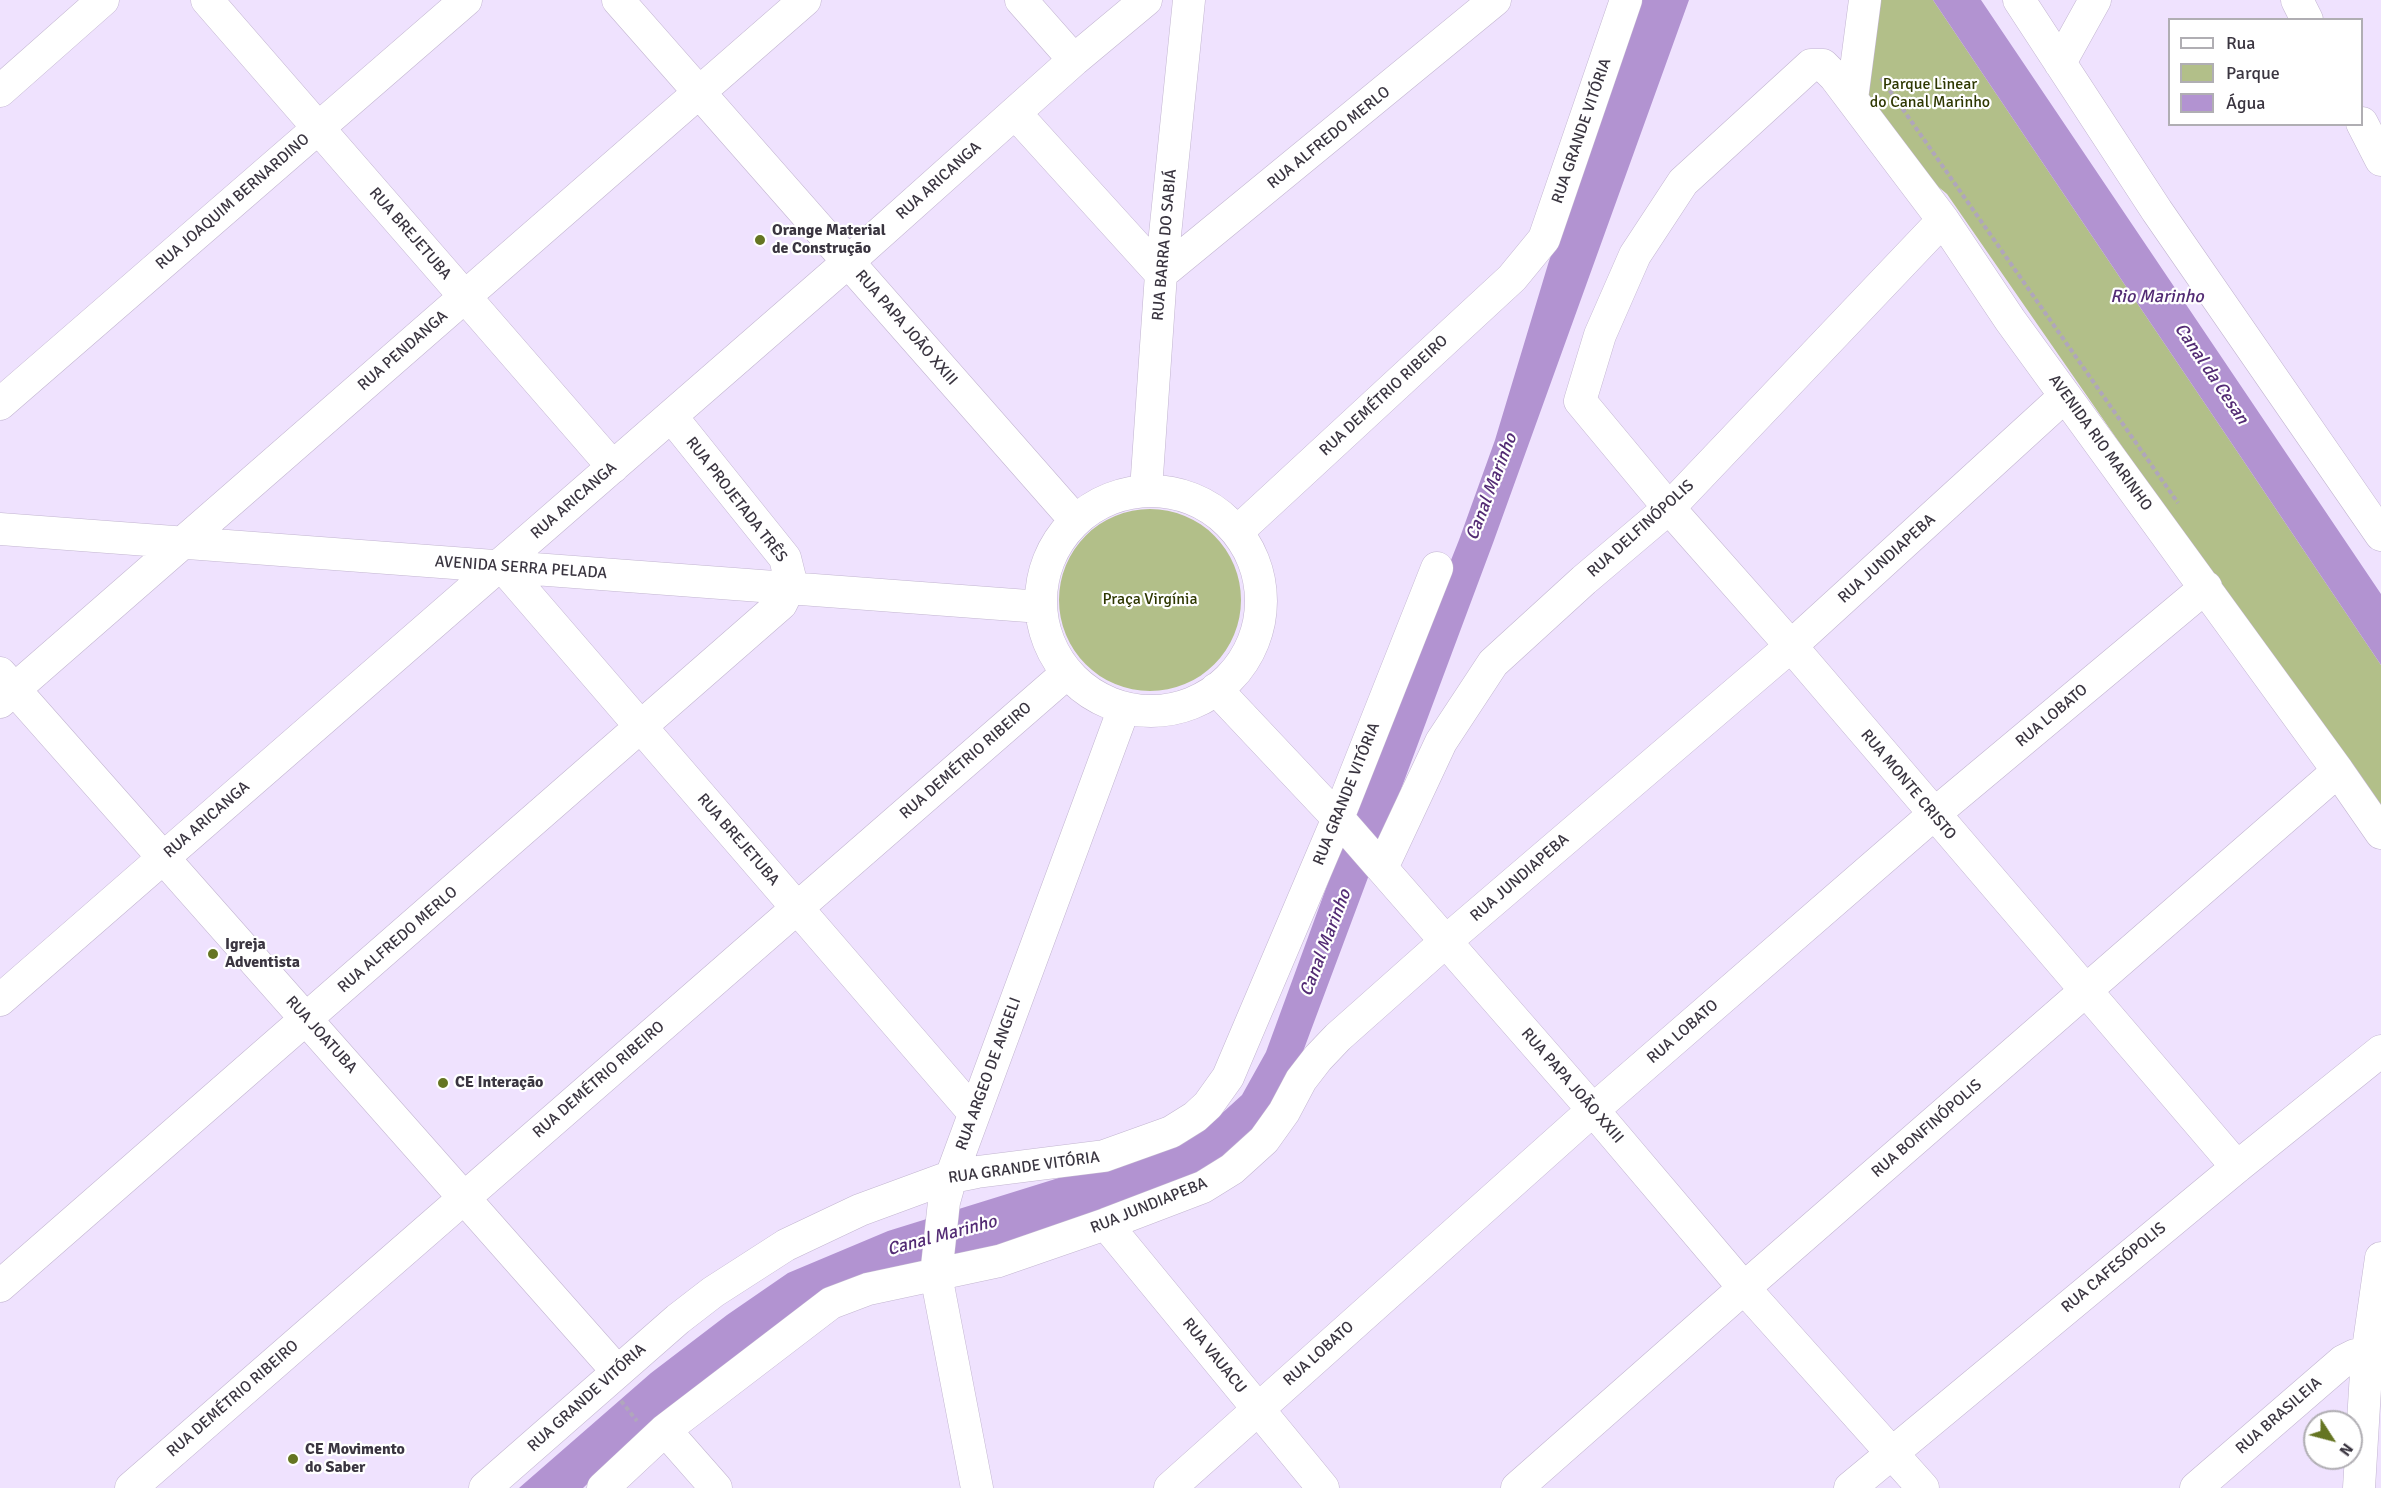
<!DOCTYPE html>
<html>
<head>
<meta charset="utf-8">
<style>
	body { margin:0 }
	#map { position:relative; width:2381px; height:1488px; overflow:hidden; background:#efe2fe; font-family:Signika,sans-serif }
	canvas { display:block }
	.legend { position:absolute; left:2168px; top:18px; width:195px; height:108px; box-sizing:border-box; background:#fff; border:2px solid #b0aeb3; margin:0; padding:8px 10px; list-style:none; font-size:18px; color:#3a3540 }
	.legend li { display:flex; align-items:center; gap:12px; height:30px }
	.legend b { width:30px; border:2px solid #b0aeb3 }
	.north { position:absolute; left:2303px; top:1410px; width:60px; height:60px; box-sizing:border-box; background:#fff; border:2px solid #b0aeb3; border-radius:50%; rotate:126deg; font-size:16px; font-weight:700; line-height:24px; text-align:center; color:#3a3540 }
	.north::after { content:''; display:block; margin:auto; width:21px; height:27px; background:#657522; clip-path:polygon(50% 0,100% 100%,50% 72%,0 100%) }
</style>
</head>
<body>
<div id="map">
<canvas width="2381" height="1488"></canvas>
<ul class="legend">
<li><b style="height:8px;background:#fff"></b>Rua</li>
<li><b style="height:16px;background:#b2bf89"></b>Parque</li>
<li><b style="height:16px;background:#b293d1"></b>Água</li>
</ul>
<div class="north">N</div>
</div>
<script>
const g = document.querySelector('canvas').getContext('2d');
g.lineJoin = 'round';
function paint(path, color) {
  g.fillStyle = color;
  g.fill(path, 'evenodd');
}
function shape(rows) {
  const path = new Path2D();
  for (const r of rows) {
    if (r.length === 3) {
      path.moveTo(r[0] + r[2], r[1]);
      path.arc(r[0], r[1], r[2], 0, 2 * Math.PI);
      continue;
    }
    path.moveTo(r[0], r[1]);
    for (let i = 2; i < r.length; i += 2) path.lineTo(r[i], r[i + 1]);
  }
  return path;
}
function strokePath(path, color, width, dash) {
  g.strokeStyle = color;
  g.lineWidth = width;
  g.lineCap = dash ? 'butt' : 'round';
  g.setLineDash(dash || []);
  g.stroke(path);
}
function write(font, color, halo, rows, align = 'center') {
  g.font = font + ' Signika,sans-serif';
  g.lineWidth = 4.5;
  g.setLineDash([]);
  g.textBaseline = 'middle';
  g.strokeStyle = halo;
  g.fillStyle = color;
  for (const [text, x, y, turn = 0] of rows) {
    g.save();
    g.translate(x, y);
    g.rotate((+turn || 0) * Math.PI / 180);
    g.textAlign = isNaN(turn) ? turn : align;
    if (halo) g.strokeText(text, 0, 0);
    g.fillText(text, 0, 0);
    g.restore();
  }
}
paint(shape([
	[1878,0,1933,0,2381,665,2381,820,1947,194,1913,166,1866,100],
	[1150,600,91]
]), '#b2bf89');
paint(shape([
	[1642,0,1689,0,1493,543,1292,1081,1217,1174,1032,1243,918,1264,632,1442,583,1488,519,1488,651,1373,727,1315,788,1273,888,1231,1168,1144,1209,1125,1242,1095,1266,1052,1392,708,1459,540,1495,440,1549,261],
	[1933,0,1981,0,2381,594,2381,665]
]), '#b293d1');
const minor = shape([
	[207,0,613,467],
	[618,0,1075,520],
	[1021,0,1074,60],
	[2019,0,2157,211,2381,535],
	[2297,0,2307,20],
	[2060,63,2095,0],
	[0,91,103,0],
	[1852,99,1865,0],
	[1015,113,1161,274,1495,0],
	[2362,123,2381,160],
	[0,404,466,0],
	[1146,490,1161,274,1189,0],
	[1151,601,110],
	[0,529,1041,607],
	[1237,532,1512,278,1544,239,1626,0],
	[503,567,974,1113],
	[0,673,617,1371],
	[1216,689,1345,826,1593,1110,1744,1288,1923,1488],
	[0,702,805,0],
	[1382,868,1441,742,1493,663,1584,580,1669,508,1943,220],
	[0,1000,848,262,1074,60,1146,0],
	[2237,1167,1791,646,1669,508,1580,401,1600,335,1635,255,1683,182,1811,65,1823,65,1835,77,1943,220,2010,320,2338,771,2381,833],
	[1106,1224,1323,1488],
	[0,1286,781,604,789,588,790,578,785,558,671,416],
	[665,1430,716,1488],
	[131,1488,1067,673],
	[485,1488,678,1319,713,1292,786,1245,860,1210,947,1178,977,1172,1104,1156,1171,1132,1195,1117,1208,1105,1228,1077,1338,818,1437,568],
	[603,1488,665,1430,831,1303,868,1289,999,1261,1106,1224,1203,1187,1232,1169,1264,1140,1284,1112,1301,1080,1318,1058,1338,1037,1445,942,1791,646,2065,396],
	[977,1488,936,1275,944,1202,951,1177,1124,708],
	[1170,1488,1593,1110,1933,815,2206,587],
	[1517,1488,1744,1288,2338,771],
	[1850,1488,2237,1167,2381,1051],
	[2196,1488,2343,1361,2355,1355,2381,1358],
	[2359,1488,2367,1356,2381,1258]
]);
strokePath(minor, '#c2b5d0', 33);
strokePath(shape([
	[1881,78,2178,503],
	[621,1401,637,1421]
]), '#b0a6bc', 4, [4.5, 3]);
strokePath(minor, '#fff', 32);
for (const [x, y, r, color] of [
	[760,240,6,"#657522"],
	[213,954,6,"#657522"],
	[443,1083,6,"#657522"],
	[293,1459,6,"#657522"]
]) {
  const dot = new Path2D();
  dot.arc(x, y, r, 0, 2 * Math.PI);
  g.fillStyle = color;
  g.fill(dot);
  strokePath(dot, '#fff', 2);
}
write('16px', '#2f3802', '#fff', [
	["Parque Linear",1930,85],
	["do Canal Marinho",1930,103],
	["Praça Virgínia",1150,600]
]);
write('16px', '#3a3540', '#fff', [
	["RUA GRANDE VITÓRIA",1582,131,-71],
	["RUA ALFREDO MERLO",1329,138,-39],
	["RUA ARICANGA",939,181,-42],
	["RUA JOAQUIM BERNARDINO",233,202,-41],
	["RUA BREJETUBA",410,234,49],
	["RUA BARRA DO SABIÁ",1165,245,-85],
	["RUA PAPA JOÃO XXIII",906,328,49],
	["RUA PENDANGA",403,351,-41],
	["RUA DEMÉTRIO RIBEIRO",1384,396,-43],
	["AVENIDA RIO MARINHO",2100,443,54],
	["RUA PROJETADA TRÊS",736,500,52],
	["RUA ARICANGA",574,501,-41],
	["RUA DELFINÓPOLIS",1641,529,-42],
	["RUA JUNDIAPEBA",1887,559,-42],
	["AVENIDA SERRA PELADA",521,568,4],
	["RUA LOBATO",2052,716,-40],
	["RUA DEMÉTRIO RIBEIRO",966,761,-41],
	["RUA MONTE CRISTO",1908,785,50],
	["RUA GRANDE VITÓRIA",1347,794,-68],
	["RUA ARICANGA",207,820,-41],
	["RUA BREJETUBA",738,840,49],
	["RUA JUNDIAPEBA",1520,878,-41],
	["RUA ALFREDO MERLO",398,940,-41],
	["RUA LOBATO",1683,1032,-41],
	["RUA JOATUBA",321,1035,48],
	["RUA ARGEO DE ANGELI",989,1074,-70],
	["RUA DEMÉTRIO RIBEIRO",599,1080,-41],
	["RUA PAPA JOÃO XXIII",1572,1086,49],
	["RUA BONFINÓPOLIS",1927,1129,-41],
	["RUA GRANDE VITÓRIA",1024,1168,-8],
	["RUA JUNDIAPEBA",1149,1206,-22],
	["RUA CAFESÓPOLIS",2114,1268,-40],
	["RUA LOBATO",1319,1354,-42],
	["RUA VAUACU",1214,1356,51],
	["RUA GRANDE VITÓRIA",587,1398,-42],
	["RUA DEMÉTRIO RIBEIRO",233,1399,-41],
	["RUA BRASILEIA",2279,1416,-41]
]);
write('bold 16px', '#3a3540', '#fff', [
	["Orange Material",772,231],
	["de Construção",772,249],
	["Igreja",225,945],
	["Adventista",225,963],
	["CE Interação",455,1083],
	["CE Movimento",305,1450],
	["do Saber",305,1468]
], 'left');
write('italic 18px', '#532b74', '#fff', [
	["Rio Marinho",2157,297],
	["Canal da Cesan",2211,374,56],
	["Canal Marinho",1492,487,-69],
	["Canal Marinho",1326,943,-69],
	["Canal Marinho",942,1236,-15]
]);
</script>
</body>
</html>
